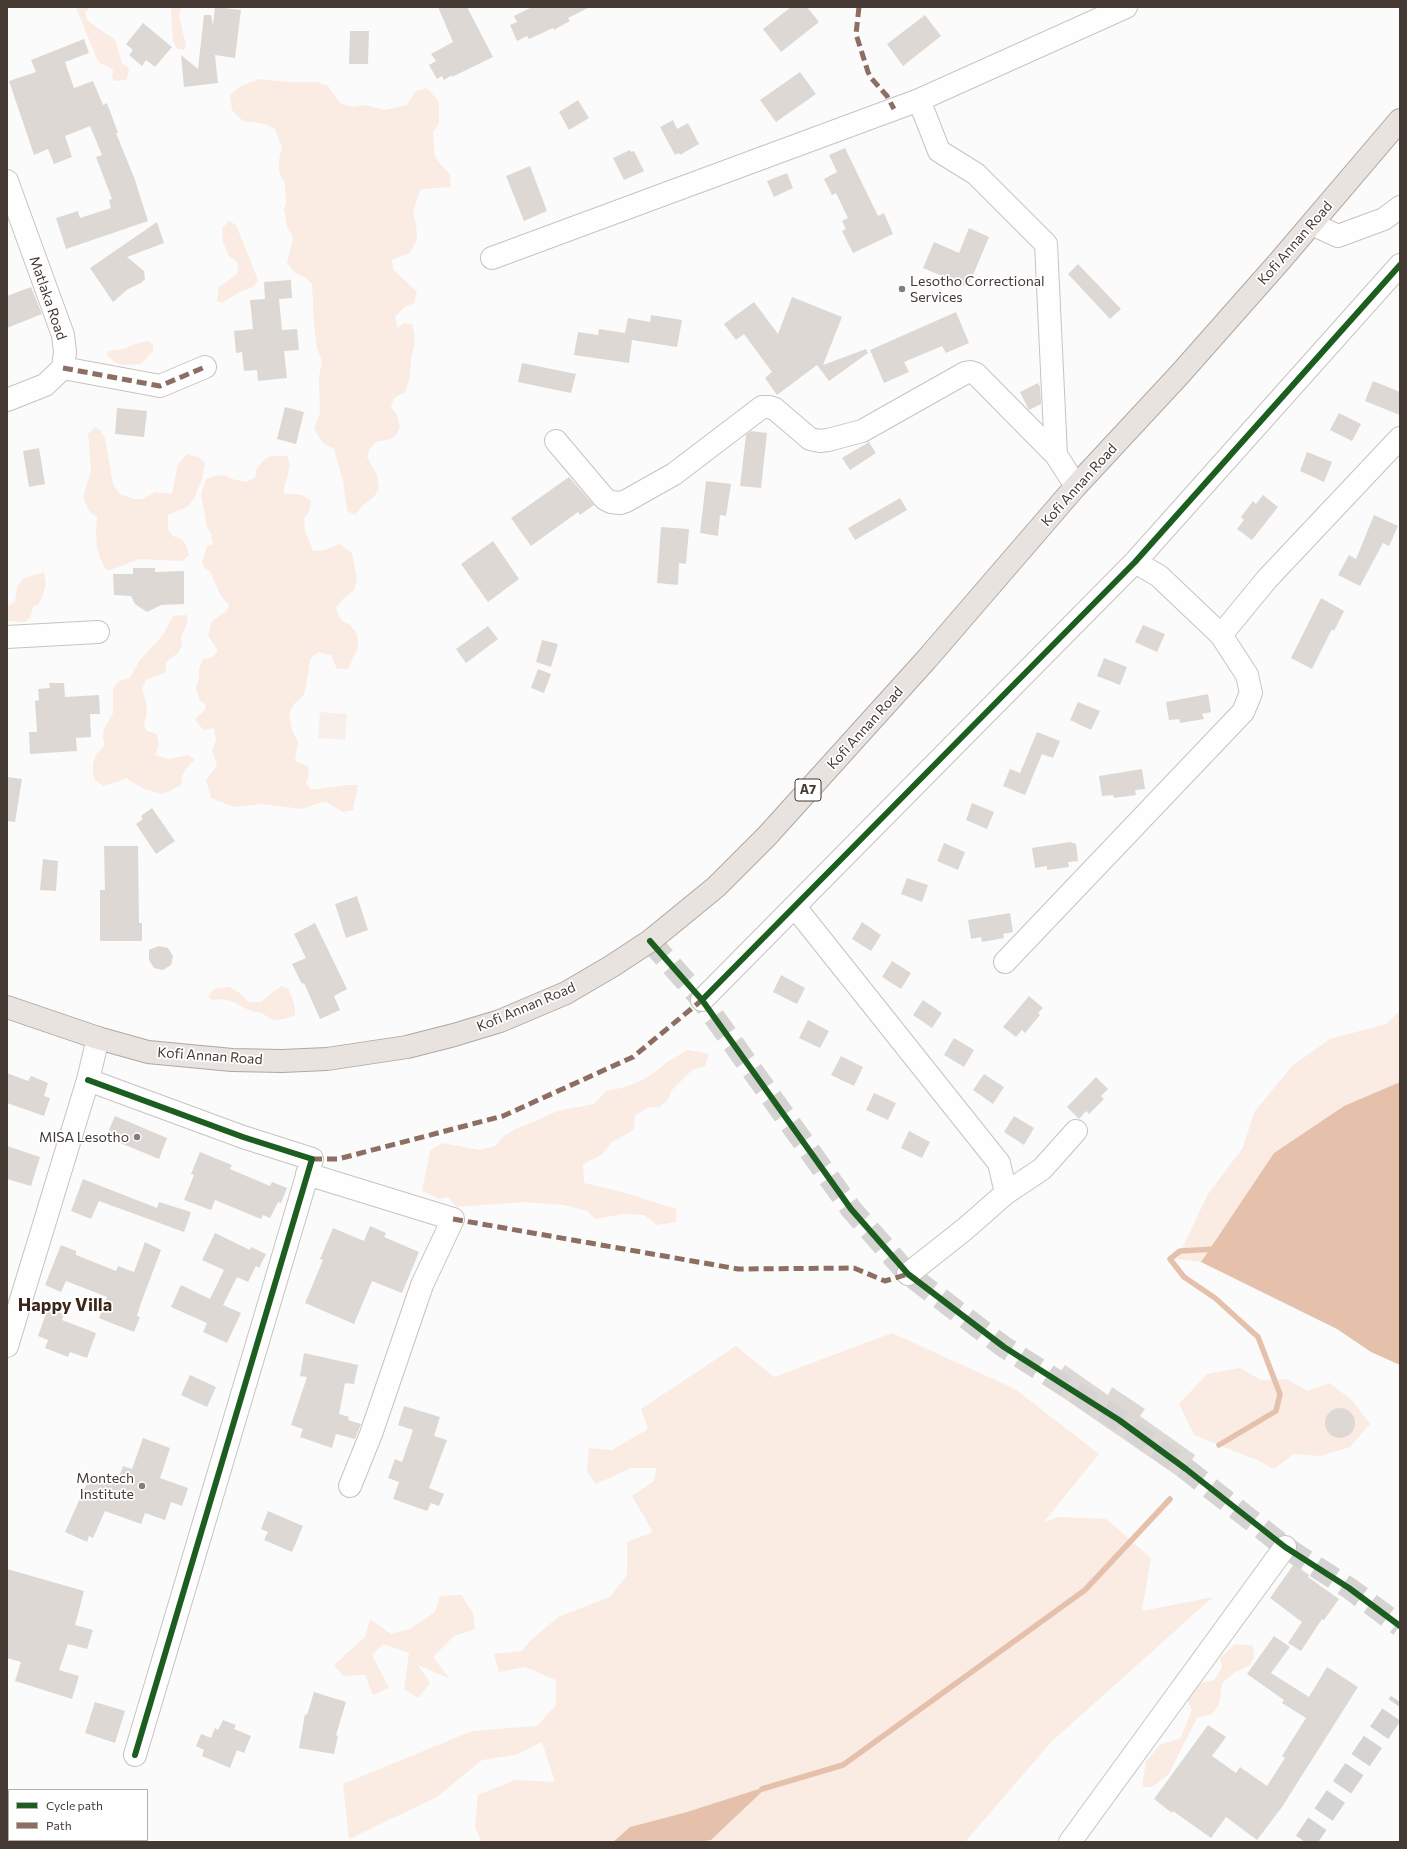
<!DOCTYPE html>
<html>
<head>
<meta charset="utf-8">
<style>
	body { margin:0 }
	#map { position:relative; width:1407px; height:1849px; overflow:hidden; background:#fbfbfb; font-family:Commissioner,sans-serif }
	canvas { display:block }
	.frame { position:absolute; inset:0; border:8px solid #443933; pointer-events:none }
	.legend { position:absolute; left:8px; top:1789px; width:140px; height:52px; box-sizing:border-box; background:#fff; border:1px solid #b4b0ad; margin:0; padding:5px 7px; list-style:none; font-size:12px; color:#443933 }
	.legend li { display:flex; align-items:center; gap:8px; height:20px }
	.legend b { width:20px; border:1px solid #b4b0ad }
</style>
</head>
<body>
<div id="map">
<canvas width="1407" height="1849"></canvas>
<div class="frame"></div>
<ul class="legend">
<li><b style="height:5px;background:#1b5e20"></b>Cycle path</li>
<li><b style="height:5px;background:#8d6e63"></b>Path</li>
</ul>
</div>
<script>
const g = document.querySelector('canvas').getContext('2d');
g.lineJoin = 'round';
function paint(path, color) {
  g.fillStyle = color;
  g.fill(path, 'evenodd');
}
function shape(rows) {
  const path = new Path2D();
  for (const r of rows) {
    if (r.length === 3) {
      path.moveTo(r[0] + r[2], r[1]);
      path.arc(r[0], r[1], r[2], 0, 2 * Math.PI);
      continue;
    }
    path.moveTo(r[0], r[1]);
    for (let i = 2; i < r.length; i += 2) path.lineTo(r[i], r[i + 1]);
  }
  return path;
}
function strokePath(path, color, width, dash) {
  g.strokeStyle = color;
  g.lineWidth = width;
  g.lineCap = dash ? 'butt' : 'round';
  g.setLineDash(dash || []);
  g.stroke(path);
}
function write(font, color, halo, rows, align = 'center') {
  g.font = font + ' Commissioner,sans-serif';
  g.lineWidth = 3.5;
  g.setLineDash([]);
  g.textBaseline = 'middle';
  g.strokeStyle = halo;
  g.fillStyle = color;
  for (const [text, x, y, turn = 0] of rows) {
    g.save();
    g.translate(x, y);
    g.rotate((+turn || 0) * Math.PI / 180);
    g.textAlign = isNaN(turn) ? turn : align;
    if (halo) g.strokeText(text, 0, 0);
    g.fillText(text, 0, 0);
    g.restore();
  }
}
paint(shape([
	[320,712,347,714,345,740,318,738]
]), '#f8efeb');
paint(shape([
	[76,7,90,7,85,13,88,21,115,40,122,63,128,67,129,72,126,80,115,81,112,78,113,70,107,66,101,64,96,57],
	[171,7,181,7,179,15,186,46,184,50,177,49,173,41],
	[259,79,288,82,317,82,328,86,340,103,352,107,365,105,385,110,407,105,416,91,427,88,439,102,439,123,433,132,434,153,439,163,450,174,451,187,421,189,413,211,416,224,417,239,410,253,392,260,393,269,417,292,414,303,404,307,395,317,398,328,404,323,412,324,415,336,414,347,411,358,410,377,405,392,394,398,391,407,397,415,400,427,397,434,391,439,376,442,370,448,367,457,377,475,379,488,374,497,363,505,355,515,347,511,343,481,334,449,323,443,314,429,320,413,319,377,322,362,317,348,314,324,312,284,306,278,295,273,287,263,293,238,287,227,284,209,286,203,285,184,279,172,279,160,282,147,275,129,264,124,243,121,232,110,230,95,241,86],
	[229,221,236,225,258,280,253,287,240,292,222,303,217,301,219,287,237,274,238,263,229,256,223,242,222,228],
	[148,341,153,345,153,351,141,364,123,365,116,363,107,356,108,351,124,349,135,344],
	[95,427,99,429,105,438,113,484,120,494,134,499,143,499,155,492,172,494,178,464,187,454,198,457,205,463,201,483,196,492,196,496,187,507,168,515,168,529,173,536,182,540,186,545,189,555,182,561,139,559,111,570,106,570,100,558,97,548,96,533,97,517,89,511,83,497,91,471,88,434],
	[272,456,287,456,290,465,283,493,302,495,311,501,309,512,304,519,305,531,313,551,325,550,339,544,352,553,354,564,357,579,354,590,344,598,336,608,341,620,350,625,357,634,358,647,348,669,337,669,331,655,318,652,310,659,306,687,303,696,295,703,289,714,292,730,298,742,295,761,308,766,309,775,306,783,311,790,346,785,358,785,353,810,343,812,326,802,319,803,302,809,262,804,234,807,211,798,206,780,217,765,212,750,216,740,214,728,203,730,195,719,205,710,206,705,200,701,196,689,199,677,199,668,203,659,212,658,218,651,208,635,212,621,227,611,229,605,221,596,210,571,204,568,202,562,207,546,213,544,211,534,207,527,201,494,206,479,215,476,225,475,232,479,246,482,255,478,257,468,266,458],
	[44,572,46,584,42,597,38,605,34,606,32,610,31,616,26,622,7,621,7,606,15,602,17,587,24,578],
	[186,615,188,621,181,638,182,644,179,652,166,662,166,672,146,680,142,689,146,702,147,712,144,726,147,731,157,734,159,745,155,755,169,759,188,755,195,759,186,769,182,776,181,785,170,791,162,794,144,789,126,778,117,782,103,786,95,780,93,772,93,764,96,754,105,745,103,737,104,729,113,713,113,688,119,681,130,678,140,660,163,635,173,616],
	[281,986,288,989,292,997,295,1008,295,1015,284,1019,273,1020,260,1012,251,1011,231,1001,221,999,212,1000,208,997,211,992,217,988,229,987,240,993,248,1002,260,1002],
	[1400,1011,1400,1082,1344,1106,1274,1153,1201,1262,1177,1259,1208,1194,1242,1149,1255,1111,1292,1066,1330,1039,1386,1024],
	[688,1050,709,1054,705,1066,692,1070,672,1090,667,1101,659,1107,650,1107,635,1115,634,1129,624,1136,613,1141,600,1156,583,1164,584,1183,619,1191,676,1209,676,1222,657,1225,644,1215,623,1214,595,1219,587,1211,564,1205,540,1203,523,1202,457,1207,448,1197,439,1199,422,1191,430,1151,442,1143,480,1150,495,1146,504,1136,515,1129,536,1121,557,1111,594,1104,606,1091,625,1087,640,1081,651,1075,667,1062],
	[892,1333,1015,1389,1099,1454,1043,1523,1058,1517,1106,1519,1151,1558,1142,1611,1213,1597,1051,1742,965,1842,698,1842,711,1840,766,1787,687,1812,630,1827,613,1842,482,1842,475,1827,478,1795,515,1780,555,1782,542,1742,516,1755,482,1760,437,1797,349,1839,343,1784,472,1731,537,1726,556,1705,556,1680,525,1667,499,1672,494,1654,522,1651,531,1640,558,1617,610,1597,627,1575,627,1542,653,1532,632,1496,654,1481,656,1468,631,1468,596,1484,587,1472,589,1448,612,1450,648,1429,641,1409,736,1346,774,1377],
	[1240,1368,1261,1380,1286,1379,1308,1391,1329,1383,1351,1399,1370,1424,1350,1447,1320,1456,1294,1454,1274,1469,1257,1460,1194,1435,1179,1404,1207,1374],
	[461,1595,473,1613,475,1629,454,1636,433,1657,450,1679,418,1665,430,1683,418,1698,404,1689,409,1653,383,1644,372,1655,389,1688,373,1695,365,1675,343,1676,334,1665,365,1637,370,1619,391,1634,410,1629,435,1612,440,1596],
	[1235,1644,1253,1646,1254,1658,1250,1665,1235,1672,1222,1683,1219,1704,1212,1714,1197,1718,1168,1775,1152,1787,1142,1787,1146,1761,1161,1744,1180,1739,1192,1710,1188,1701,1189,1689,1204,1682,1214,1680,1222,1667,1220,1658]
]), '#faebe3');
paint(shape([
	[1400,1082,1400,1365,1371,1352,1337,1329,1201,1262,1274,1153,1344,1106],
	[768,1786,711,1840,698,1842,613,1842,630,1827,687,1812]
]), '#e5c1ac');
strokePath(shape([
	[1216,1249,1180,1251,1170,1259,1184,1277,1215,1298,1258,1337,1280,1394,1276,1411,1219,1445],
	[762,1789,843,1765,1085,1590,1170,1499]
]), '#e5c1ac', 5.5);
paint(shape([
	[215,7,241,10,235,58,215,55,218,83,184,87,181,55,198,69,204,15,211,15,213,25],
	[438,7,467,7,493,57,452,77,452,75,444,80,442,76,437,79,429,65,436,61,431,54,453,42],
	[532,7,590,7,568,18,570,21,554,30,553,28,529,39,527,36,517,41,510,25,517,22,514,16],
	[791,7,807,7,819,22,781,52,763,29],
	[925,15,941,36,903,66,887,44],
	[143,23,172,47,155,67,146,60,142,66,129,55,133,50,126,44],
	[350,31,369,31,368,64,349,64],
	[84,39,89,53,65,62,74,88,93,81,103,105,107,103,118,133,116,133,135,180,148,221,66,249,56,218,78,211,80,218,111,208,109,200,112,199,96,157,102,155,90,126,65,136,72,157,54,164,48,149,34,155,9,81,36,72,31,60],
	[800,72,816,94,776,122,760,100],
	[578,100,589,118,569,130,559,112],
	[673,120,677,129,688,123,699,144,680,155,679,153,675,155,660,127],
	[845,148,878,216,884,213,893,234,853,253,842,231,846,229,842,221,848,218,836,193,832,195,824,179,837,172,829,155],
	[630,150,631,152,634,151,644,171,624,180,613,158],
	[530,166,547,211,524,221,506,176],
	[787,173,793,188,774,197,767,181],
	[157,222,164,243,127,257,144,271,145,279,141,283,128,289,113,302,90,268],
	[969,228,989,237,968,287,923,268,934,242,959,253],
	[1078,264,1121,309,1110,319,1068,274],
	[291,280,292,298,279,299,282,330,297,329,299,350,284,351,287,378,258,381,257,370,244,371,242,352,236,353,234,331,253,329,250,300,265,299,264,282],
	[31,287,42,314,7,328,7,296],
	[792,297,842,317,823,365,866,349,868,353,829,381,817,365,777,395,765,378,772,372,744,334,736,340,724,324,754,302,778,334],
	[956,312,969,343,946,353,942,346,904,362,909,372,884,383,870,350],
	[651,315,682,320,677,347,632,340,629,363,574,355,578,332,598,335,599,329,625,333,628,318,650,322],
	[522,363,576,374,571,393,518,382],
	[1373,381,1400,392,1400,415,1365,401],
	[1038,383,1040,387,1041,404,1029,410,1020,392],
	[285,407,304,412,296,444,277,439],
	[117,408,147,411,144,437,115,434],
	[1339,413,1361,424,1352,441,1330,430],
	[751,431,767,433,761,488,740,486,746,435],
	[869,442,876,453,850,470,842,458],
	[39,448,45,484,29,487,23,451],
	[1307,452,1332,462,1324,482,1300,471],
	[569,477,594,505,580,515,578,512,531,546,511,518],
	[706,481,731,484,726,516,720,515,718,536,700,533],
	[1263,495,1278,507,1252,540,1237,529,1244,520,1241,517,1253,501,1256,504],
	[900,498,907,510,855,540,848,528],
	[1374,515,1398,526,1389,546,1383,543,1360,586,1338,575,1349,555,1356,559],
	[661,527,689,529,686,564,679,563,678,585,657,583],
	[493,541,519,579,488,602,461,564],
	[133,568,155,568,155,572,184,571,184,604,161,605,147,612,135,604,131,596,114,595,113,574,133,574],
	[1321,598,1344,611,1334,631,1332,629,1312,669,1291,658],
	[1143,625,1165,634,1157,652,1135,642],
	[488,626,498,639,466,663,456,649],
	[542,640,558,644,551,667,536,662],
	[1104,658,1127,667,1120,685,1097,676],
	[538,669,551,674,544,693,531,688],
	[49,683,64,683,65,697,99,695,100,714,90,714,91,737,76,738,77,751,30,754,29,732,37,732,35,701,39,700,38,689,50,688],
	[1208,694,1211,712,1202,714,1204,719,1180,723,1179,719,1169,720,1166,702],
	[1078,702,1100,711,1091,730,1070,720],
	[1037,732,1060,741,1053,758,1042,754,1025,795,1003,786,1010,769,1020,773],
	[1142,769,1145,789,1135,790,1136,795,1114,798,1113,795,1102,796,1099,776],
	[7,777,22,779,15,822,7,821],
	[972,803,994,812,987,829,966,820],
	[152,808,175,841,156,854,136,824,143,819,141,816],
	[1070,842,1076,844,1078,861,1068,862,1069,867,1047,870,1047,866,1035,868,1032,848],
	[944,843,965,852,958,870,937,861],
	[104,846,138,846,139,923,142,923,142,941,100,941,100,890,105,890],
	[43,859,58,861,56,891,40,890],
	[907,878,928,885,922,902,901,894],
	[357,896,368,930,346,938,335,904],
	[1010,913,1013,932,1003,934,1004,938,982,942,981,937,971,939,968,920],
	[862,922,881,935,871,951,852,939],
	[315,923,347,989,334,996,340,1010,320,1019,304,983,302,984,292,964,306,958,294,934],
	[159,946,168,948,173,956,171,965,163,970,154,968,149,960,149,950],
	[892,961,911,973,901,989,882,977],
	[781,975,805,988,797,1004,773,992],
	[1029,996,1043,1008,1038,1013,1040,1015,1025,1033,1022,1030,1016,1037,1003,1027],
	[923,1000,942,1013,932,1028,913,1015],
	[808,1020,829,1031,820,1048,799,1038],
	[954,1038,974,1050,964,1067,944,1055],
	[841,1056,863,1067,854,1086,831,1075],
	[7,1073,28,1081,31,1076,48,1083,44,1096,50,1098,44,1116,7,1103],
	[984,1074,1004,1087,993,1104,973,1090],
	[1096,1077,1108,1089,1101,1096,1104,1099,1089,1114,1086,1111,1079,1119,1067,1107],
	[874,1093,896,1103,888,1120,866,1110],
	[115,1116,167,1138,159,1159,106,1137],
	[1014,1116,1034,1128,1024,1145,1004,1132],
	[909,1131,930,1142,922,1158,901,1148],
	[7,1146,40,1157,31,1186,7,1179],
	[200,1152,232,1165,230,1169,270,1186,272,1182,287,1188,281,1203,278,1202,270,1218,263,1215,261,1219,215,1200,211,1210,184,1200,194,1175,191,1174],
	[83,1179,157,1208,159,1202,191,1212,184,1232,99,1201,91,1219,71,1211],
	[370,1226,386,1233,384,1237,419,1252,402,1293,372,1281,354,1324,305,1303,323,1260,320,1259,333,1228,364,1241],
	[215,1233,250,1250,251,1247,266,1254,259,1268,256,1266,248,1282,237,1277,223,1305,241,1313,227,1343,203,1332,207,1323,171,1307,181,1285,210,1299,224,1270,202,1260],
	[145,1242,161,1250,141,1303,137,1316,140,1317,134,1332,99,1318,107,1297,66,1281,61,1292,45,1285,61,1245,76,1251,76,1255,116,1271,118,1266,134,1272],
	[48,1308,64,1314,62,1320,96,1333,87,1358,70,1352,68,1357,45,1348,48,1340,38,1336],
	[304,1353,358,1365,354,1384,345,1383,339,1414,349,1417,348,1420,361,1424,355,1439,336,1434,332,1448,300,1437,303,1429,291,1425,307,1377,300,1376],
	[1065,1365,1108,1395,1112,1387,1145,1409,1140,1416,1195,1455,1180,1478,1049,1388],
	[190,1375,216,1387,207,1407,181,1395],
	[404,1406,440,1417,434,1436,447,1440,429,1488,444,1494,439,1506,431,1503,427,1511,393,1499,399,1482,388,1478,395,1459,402,1462,413,1430,398,1425],
	[1340,1423,15],
	[143,1438,170,1448,160,1478,188,1488,182,1506,171,1502,165,1520,145,1513,141,1524,105,1511,93,1538,89,1536,87,1542,65,1532,91,1474,116,1485,123,1466,132,1469],
	[268,1511,303,1526,292,1552,264,1540,268,1532,261,1529],
	[1294,1564,1309,1575,1308,1577,1339,1599,1324,1620,1322,1619,1301,1651,1288,1643,1302,1622,1270,1598],
	[7,1569,84,1591,75,1625,93,1630,87,1649,68,1644,59,1670,79,1676,72,1699,15,1681,21,1662,7,1658],
	[1274,1636,1290,1647,1271,1673,1309,1697,1327,1667,1358,1687,1282,1807,1257,1840,1226,1817,1211,1838,1173,1811,1172,1813,1154,1799,1208,1725,1226,1737,1212,1756,1236,1773,1240,1767,1267,1786,1285,1758,1282,1756,1306,1718,1282,1703,1284,1700,1247,1674],
	[314,1692,346,1702,336,1735,338,1736,334,1754,299,1748,305,1714,307,1715],
	[95,1702,125,1711,115,1743,85,1733],
	[223,1720,236,1725,234,1729,251,1736,244,1753,237,1750,230,1768,202,1756,204,1750,196,1746,201,1734,211,1738,215,1728,218,1730]
]), '#ddd8d4');
strokePath(shape([
	[650,941,702,1000,851,1209,908,1274,1004,1347,1119,1420,1186,1469,1285,1547,1349,1588,1400,1626],
	[1305,1842,1400,1702]
]), '#d6d4d3', 22, [22, 11]);
const minor = shape([
	[919,100,939,151,976,174,1046,244,1056,455,1076,486],
	[7,181,63,335,65,352,63,368],
	[1312,224,1338,236,1384,219,1400,207],
	[492,258,919,100,1126,7],
	[63,368,160,386,205,367],
	[7,400,45,385,63,368],
	[556,441,605,499,611,502,620,503,626,501,674,474,762,407,769,407,775,409,810,439,820,441,828,440,862,431,965,373,970,372,976,374,1056,455],
	[1135,562,1159,576,1221,635,1267,579,1400,438],
	[7,637,98,632],
	[795,907,999,1163,1006,1193],
	[1005,962,1243,712,1251,693,1247,675,1221,635],
	[702,1000,1135,562,1400,265],
	[88,1080,243,1137,312,1159,135,1755],
	[307,1174,453,1219,422,1285,371,1434,350,1486],
	[908,1274,965,1229,1006,1193,1042,1169,1076,1131],
	[7,1346,88,1080,98,1038],
	[1070,1842,1285,1547]
]);
const major = shape([
	[7,1007,98,1038,148,1052,232,1060,282,1061,327,1059,407,1047,454,1035,500,1021,566,993,612,966,650,941,716,887,767,836,926,660,1076,486,1180,374,1279,262,1400,120]
]);
strokePath(minor, '#c8c3c1', 24);
strokePath(major, '#b2a7a0', 24);
strokePath(minor, '#fefefe', 22);
strokePath(major, '#e9e3df', 22);
strokePath(shape([
	[859,7,856,34,868,72,871,78,887,96,894,109],
	[63,368,160,386,205,367],
	[312,1159,338,1159,503,1116,633,1057,702,1000],
	[453,1219,738,1269,854,1268,885,1281,908,1274]
]), '#8d6e63', 5, [10, 5]);
strokePath(shape([
	[650,941,702,1000,851,1209,908,1274,1004,1347,1119,1420,1186,1469,1285,1547,1349,1588,1400,1626],
	[702,1000,1135,562,1400,265],
	[88,1080,243,1137,312,1159,135,1755]
]), '#1b5e20', 6);
for (const [x, y, r, color] of [
	[902,289,4,"#847d79"],
	[137,1137,4,"#847d79"],
	[142,1486,4,"#847d79"]
]) {
  const dot = new Path2D();
  dot.arc(x, y, r, 0, 2 * Math.PI);
  g.fillStyle = color;
  g.fill(dot);
  strokePath(dot, '#fff', 1.5);
}
for (const [x, y, w] of [
	[808,790,26]
]) {
  const box = new Path2D();
  box.roundRect(x - w / 2, y - 11, w, 22, 3);
  g.fillStyle = '#fff';
  g.fill(box);
  strokePath(box, '#443933', 1);
}
write('bold 13px', '#443933', null, [
	["A7",808,790]
]);
write('14px', '#443933', '#fff', [
	["Kofi Annan Road",1295,243,-49],
	["Matlaka Road",48,298,71],
	["Kofi Annan Road",1079,485,-48],
	["Kofi Annan Road",865,728,-48],
	["Kofi Annan Road",526,1007,-23],
	["Kofi Annan Road",210,1056,4]
]);
write('14px', '#443933', '#fff', [
	["Lesotho Correctional",910,281,"left"],
	["Services",910,297,"left"],
	["MISA Lesotho",129,1137],
	["Montech",134,1478],
	["Institute",134,1494]
], 'right');
write('bold 18px', '#3b261a', '#fff', [
	["Happy Villa",65,1305]
]);
</script>
</body>
</html>
